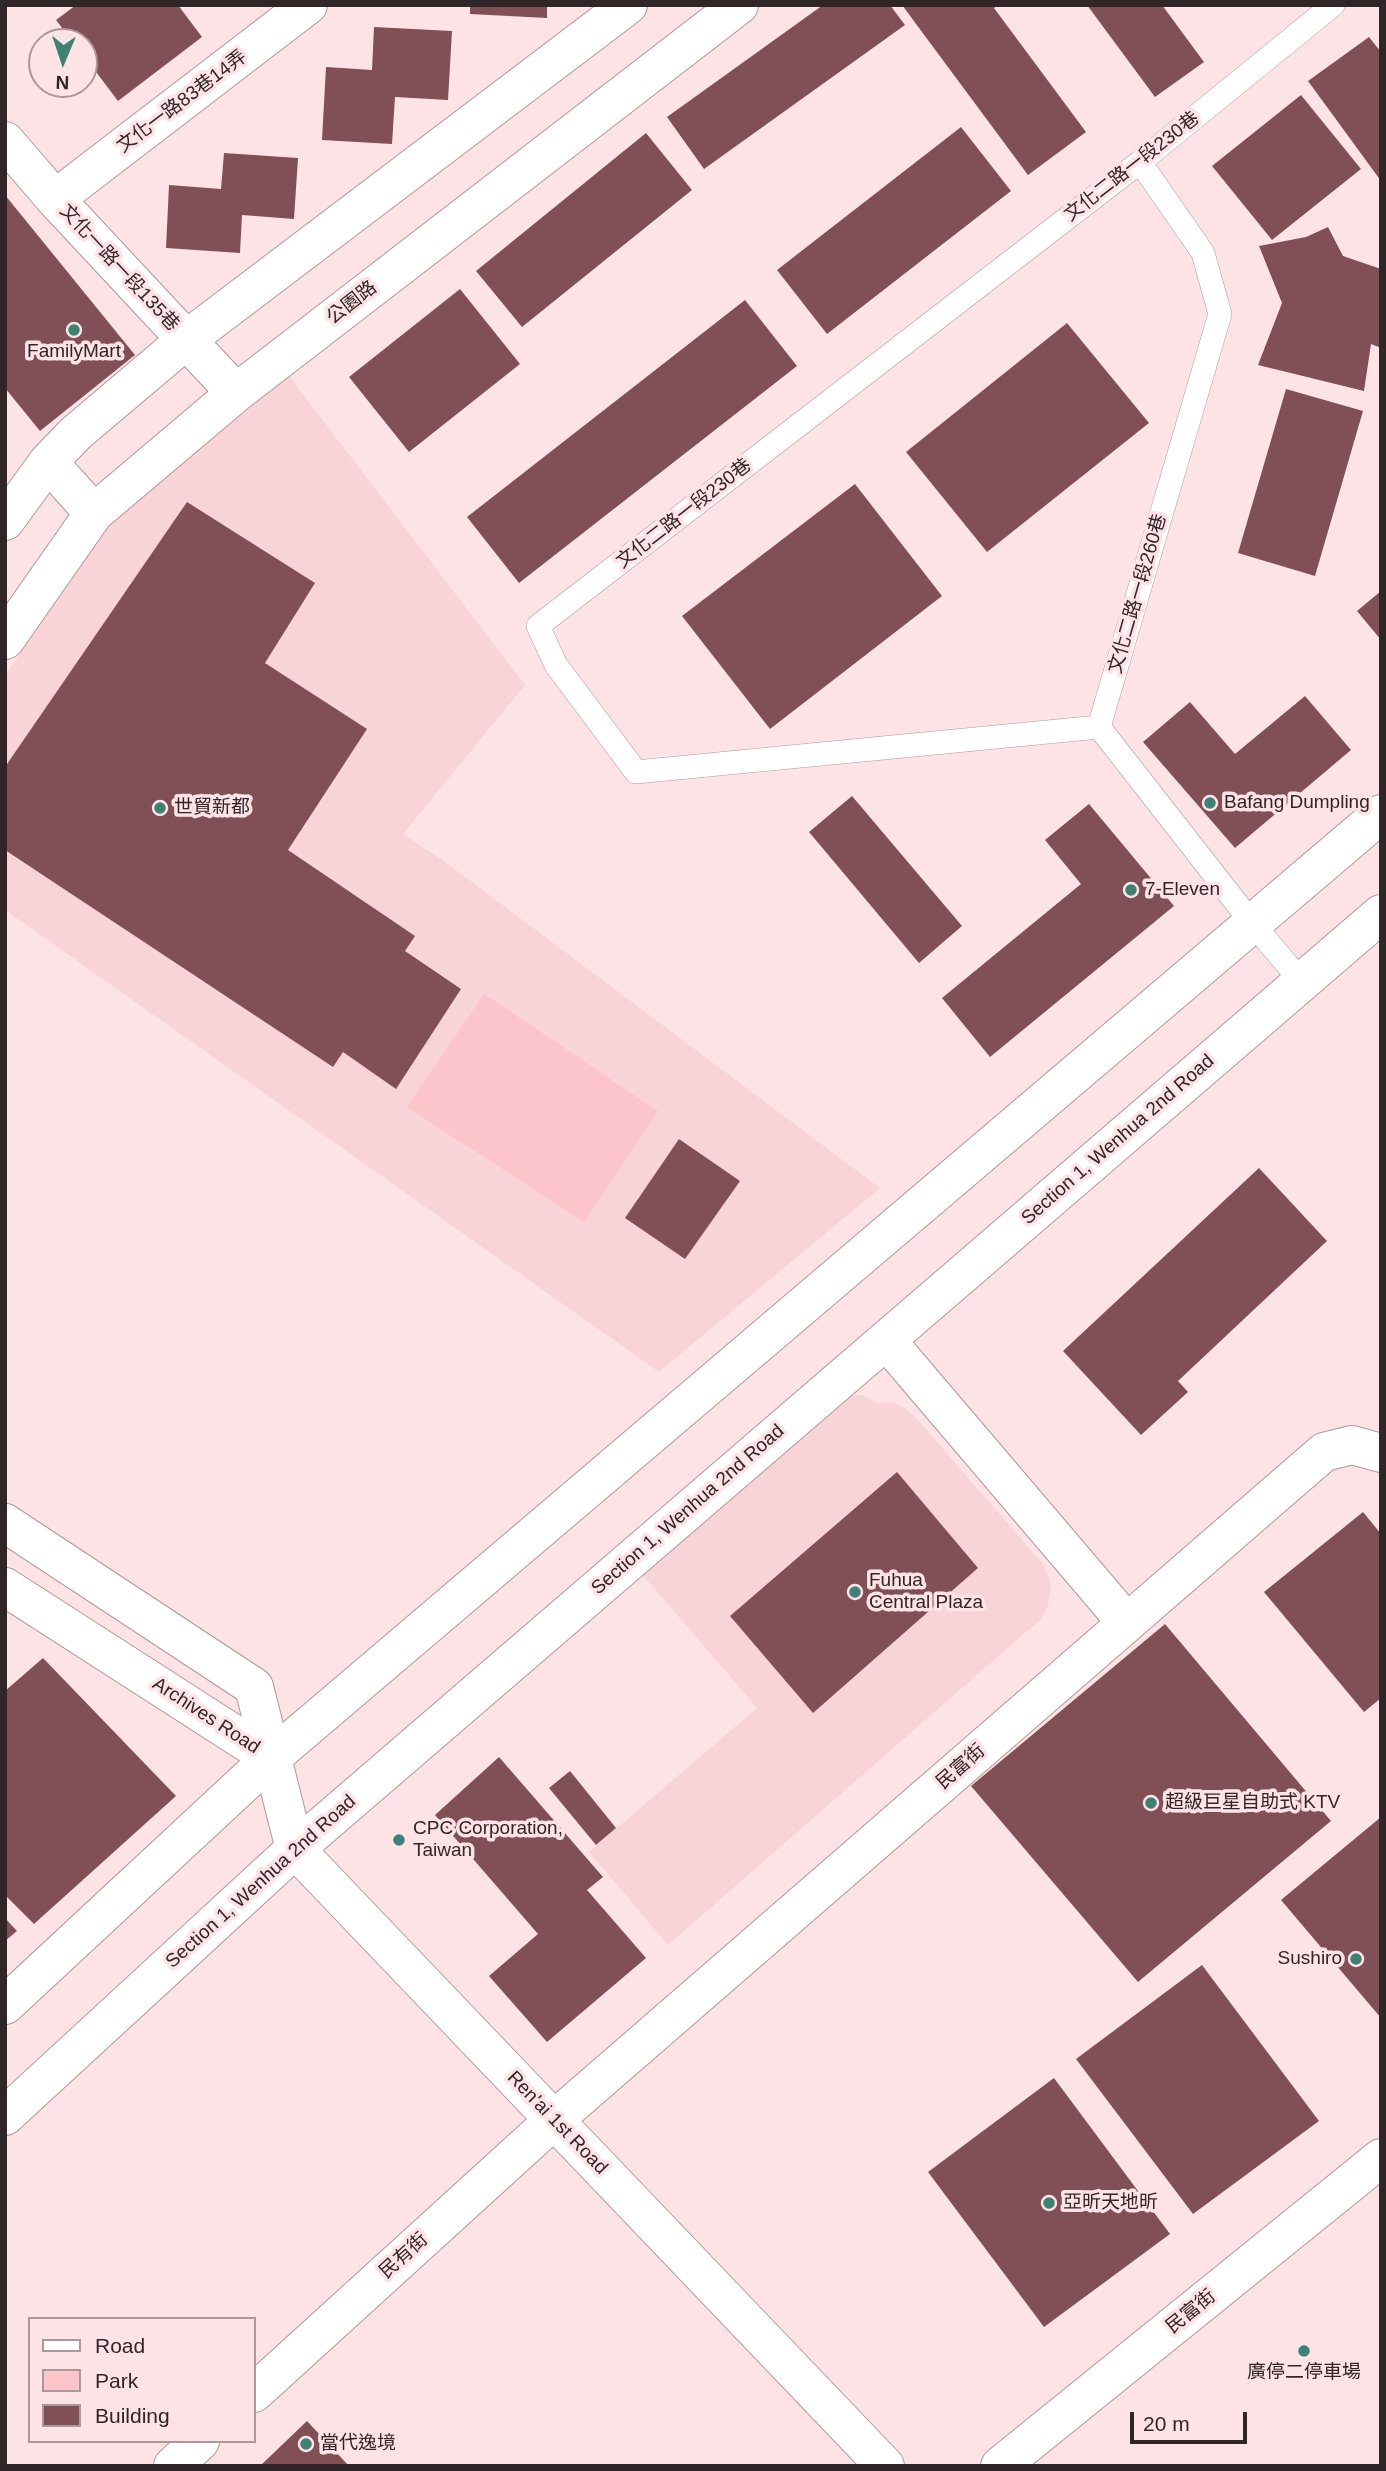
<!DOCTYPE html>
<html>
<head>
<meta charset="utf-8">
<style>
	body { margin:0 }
	#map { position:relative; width:1386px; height:2471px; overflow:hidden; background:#fee3e6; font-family:Helvetica,sans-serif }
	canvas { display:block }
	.frame { position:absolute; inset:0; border:7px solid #302627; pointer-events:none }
	.legend { position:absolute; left:28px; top:2317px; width:228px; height:126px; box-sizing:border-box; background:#fee3e6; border:2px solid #ac979a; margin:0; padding:9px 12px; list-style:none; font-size:21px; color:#302627 }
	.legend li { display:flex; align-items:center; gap:14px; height:35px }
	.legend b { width:35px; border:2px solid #ac979a }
	.north { position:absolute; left:28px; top:28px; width:70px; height:70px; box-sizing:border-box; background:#fee3e6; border:2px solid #ac979a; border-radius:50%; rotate:182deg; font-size:19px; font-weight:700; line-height:28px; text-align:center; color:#302627 }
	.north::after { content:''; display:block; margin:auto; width:24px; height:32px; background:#3e8275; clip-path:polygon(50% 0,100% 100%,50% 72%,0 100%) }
	.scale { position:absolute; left:1130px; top:2412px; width:117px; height:32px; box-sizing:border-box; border:4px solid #302627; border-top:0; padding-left:9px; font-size:21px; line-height:24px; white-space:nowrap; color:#302627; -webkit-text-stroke:5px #fee3e6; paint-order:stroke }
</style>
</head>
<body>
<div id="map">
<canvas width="1386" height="2471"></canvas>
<div class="frame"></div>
<ul class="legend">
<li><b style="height:9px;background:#fff"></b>Road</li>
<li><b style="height:19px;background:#fcc4cb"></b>Park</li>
<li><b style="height:19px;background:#815057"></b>Building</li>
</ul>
<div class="north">N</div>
<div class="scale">20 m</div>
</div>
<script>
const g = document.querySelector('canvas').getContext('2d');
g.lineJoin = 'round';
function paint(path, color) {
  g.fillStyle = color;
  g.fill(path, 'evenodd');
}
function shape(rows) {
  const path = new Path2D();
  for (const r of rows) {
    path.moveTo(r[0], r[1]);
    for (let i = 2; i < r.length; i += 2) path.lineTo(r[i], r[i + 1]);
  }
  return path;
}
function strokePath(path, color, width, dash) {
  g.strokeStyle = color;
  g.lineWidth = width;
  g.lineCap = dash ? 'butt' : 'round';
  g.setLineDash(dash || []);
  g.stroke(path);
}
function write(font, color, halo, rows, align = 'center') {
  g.font = font + ' Helvetica,"Noto Sans TC",sans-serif';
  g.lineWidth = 7;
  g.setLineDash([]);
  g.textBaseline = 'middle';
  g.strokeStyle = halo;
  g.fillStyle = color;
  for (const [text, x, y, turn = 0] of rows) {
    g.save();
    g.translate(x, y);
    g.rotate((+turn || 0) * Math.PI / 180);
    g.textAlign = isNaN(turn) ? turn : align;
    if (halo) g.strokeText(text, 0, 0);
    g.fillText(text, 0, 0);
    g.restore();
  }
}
paint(shape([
	[289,376,525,685,403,834,444,861,880,1188,659,1372,5,910,5,676,105,527],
	[862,1395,876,1403,893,1402,905,1408,917,1419,1042,1563,1049,1578,1051,1591,1048,1605,1041,1619,668,1945,589,1852,757,1708,640,1572,847,1396]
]), '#f8d4d8');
paint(shape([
	[484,994,658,1111,584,1222,407,1107]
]), '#fcc4cb');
paint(shape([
	[76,5,178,5,202,37,118,101,84,56,84,42,73,42,56,20],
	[470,5,547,5,547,18,470,14],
	[823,5,890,5,905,25,704,169,667,117],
	[902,5,998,5,994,8,1086,132,1028,175],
	[1087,5,1162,5,1204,62,1155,97],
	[374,27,452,31,448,100,395,97,392,144,322,140,326,67,372,70],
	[1369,37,1381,52,1381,181,1308,81],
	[1301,95,1361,169,1272,240,1212,166],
	[961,127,1011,191,827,334,777,270],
	[646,133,692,190,522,327,476,271],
	[224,153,298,158,294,219,242,215,240,253,166,248,169,185,221,189],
	[5,195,135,355,40,431,5,388],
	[1328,227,1343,256,1381,269,1381,348,1371,344,1364,391,1258,365,1282,303,1259,246,1306,237],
	[460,289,520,364,409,452,349,377],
	[745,300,797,366,519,583,467,517],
	[1067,323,1149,423,987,552,906,452],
	[1286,389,1363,411,1315,576,1238,553],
	[855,484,942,596,770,729,682,616],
	[187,502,315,583,265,663,367,729,288,850,415,936,405,951,461,989,396,1089,343,1052,333,1067,5,850,5,767],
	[1381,591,1381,640,1357,611],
	[1305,696,1351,750,1235,848,1143,742,1190,702,1235,754],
	[852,796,962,926,919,963,809,832],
	[1089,804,1174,906,990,1057,942,998,1081,884,1045,840],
	[679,1139,740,1181,685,1259,625,1218],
	[1259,1168,1327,1241,1178,1381,1188,1392,1141,1435,1063,1351],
	[897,1472,978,1568,813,1713,730,1616],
	[1363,1512,1381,1534,1381,1698,1364,1712,1264,1592],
	[1165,1624,1331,1821,1138,1982,971,1786],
	[43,1658,176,1796,34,1924,5,1895,5,1691],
	[499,1757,603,1877,587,1890,646,1958,547,2042,489,1976,538,1934,435,1815],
	[570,1771,616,1828,596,1845,549,1788],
	[1381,1817,1381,2018,1281,1900],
	[5,1918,17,1931,5,1941],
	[1202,1965,1319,2121,1193,2214,1076,2059],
	[1054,2078,1170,2234,1044,2327,928,2172],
	[307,2421,349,2466,260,2466]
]), '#815057');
const lane = shape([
	[1099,727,636,772,556,665,538,626,1140,162,1333,5],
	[1099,727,1220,314,1203,253,1140,162],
	[1099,727,1252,923,1302,982]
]);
const street = shape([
	[5,141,55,199,236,393],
	[55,199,308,5],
	[48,462,94,513],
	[5,521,48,462,76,433,186,340,628,5],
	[5,640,94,513,236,393,739,5],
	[886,1340,1127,1623],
	[5,1523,254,1687,295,1849,885,2466],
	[5,1587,271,1758],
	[254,2393,554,2120,1324,1452,1352,1445,1381,1453],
	[173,2466,200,2441],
	[1000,2466,1381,2158]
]);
const secondary = shape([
	[5,2005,271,1758,1381,814],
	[5,2116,295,1849,1381,914]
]);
strokePath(lane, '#af9699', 24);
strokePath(street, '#af9699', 40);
strokePath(secondary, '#af9699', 40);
strokePath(lane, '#fff', 23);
strokePath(street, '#fff', 38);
strokePath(secondary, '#fff', 38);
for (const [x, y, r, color] of [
	[74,330,7,"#3e8275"],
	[1210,803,7,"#3e8275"],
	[160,808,7,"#3e8275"],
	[1131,890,7,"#3e8275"],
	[855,1592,7,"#3e8275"],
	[1151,1803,7,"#3e8275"],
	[399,1840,7,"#3e8275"],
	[1356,1959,7,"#3e8275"],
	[1049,2203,7,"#3e8275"],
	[1304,2351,7,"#3e8275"],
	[306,2444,7,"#3e8275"]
]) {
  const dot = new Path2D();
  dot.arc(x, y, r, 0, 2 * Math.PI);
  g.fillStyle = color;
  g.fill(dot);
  strokePath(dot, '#fee3e6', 2.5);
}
write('19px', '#302627', '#fee3e6', [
	["文化一路83巷14弄",182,102,-37],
	["文化二路一段230巷",1132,167,-38],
	["文化一路一段135巷",119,268,47],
	["公園路",352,303,-38],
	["文化二路一段230巷",684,514,-38],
	["文化二路一段260巷",1138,594,-74],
	["Section 1, Wenhua 2nd Road",1118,1140,-41],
	["Section 1, Wenhua 2nd Road",688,1510,-41],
	["Archives Road",206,1716,33],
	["民富街",961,1767,-41],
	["Section 1, Wenhua 2nd Road",261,1882,-42],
	["Ren'ai 1st Road",557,2123,46],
	["民有街",404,2256,-42],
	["民富街",1191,2312,-39]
]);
write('19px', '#302627', '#fee3e6', [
	["FamilyMart",74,352,"center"],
	["Bafang Dumpling",1224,803],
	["世貿新都",174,808],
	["7-Eleven",1145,890],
	["Fuhua",869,1581],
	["Central Plaza",869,1603],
	["超級巨星自助式 KTV",1165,1803],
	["CPC Corporation,",413,1829],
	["Taiwan",413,1851],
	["Sushiro",1342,1959,"right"],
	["亞昕天地昕",1063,2203],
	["廣停二停車場",1304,2373,"center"],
	["當代逸境",320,2444]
], 'left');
</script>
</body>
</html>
